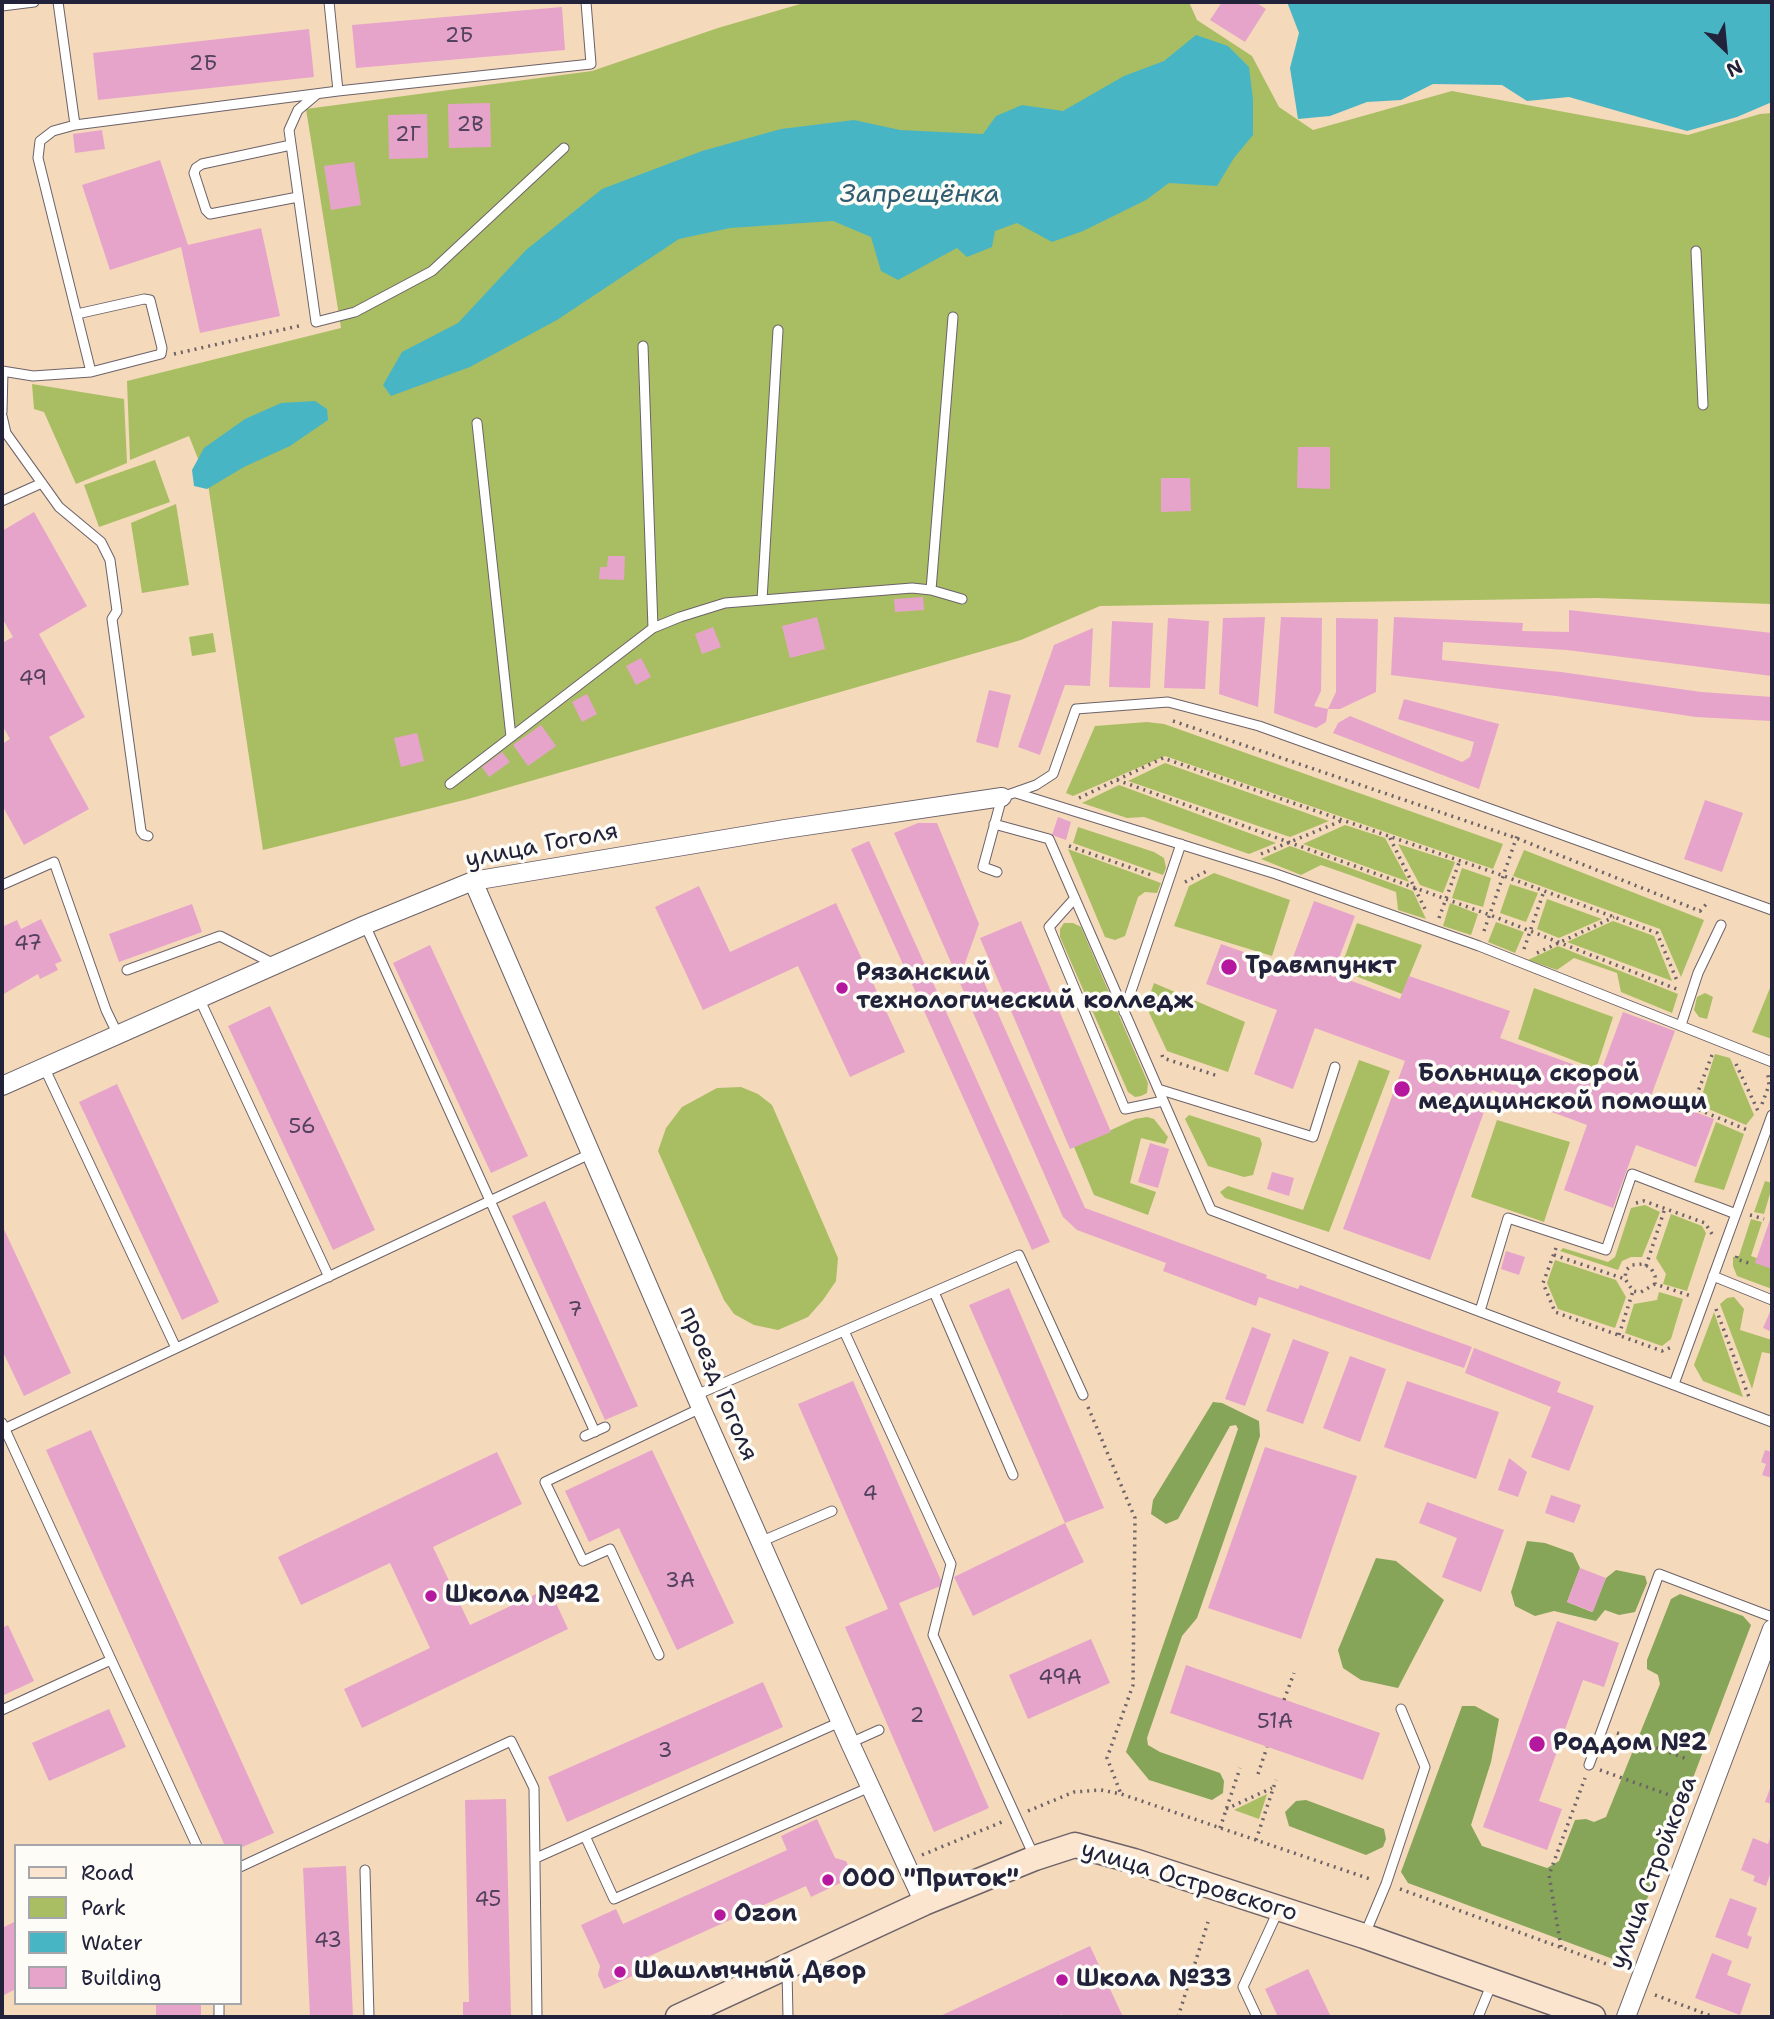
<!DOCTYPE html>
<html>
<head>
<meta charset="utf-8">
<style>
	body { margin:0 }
	#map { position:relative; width:1774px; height:2019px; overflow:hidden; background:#f4d9bb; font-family:"Shantell Sans",sans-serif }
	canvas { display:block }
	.frame { position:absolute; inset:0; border:4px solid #22223b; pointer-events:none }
	.legend { position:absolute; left:14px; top:1844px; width:228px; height:161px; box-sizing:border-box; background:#fdfcf7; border:2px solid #a5a5ac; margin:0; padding:9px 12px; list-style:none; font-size:21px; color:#22223b }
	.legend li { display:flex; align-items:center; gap:14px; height:35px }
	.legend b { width:35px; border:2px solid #a5a5ac }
	.north { position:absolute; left:1690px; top:14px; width:70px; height:70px; -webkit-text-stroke:5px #fdfcf7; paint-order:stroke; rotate:154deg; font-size:19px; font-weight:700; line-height:28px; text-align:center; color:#22223b }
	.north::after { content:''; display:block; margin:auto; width:24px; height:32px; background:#22223b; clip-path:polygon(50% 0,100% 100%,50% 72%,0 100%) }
</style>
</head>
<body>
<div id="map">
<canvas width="1774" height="2019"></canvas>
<div class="frame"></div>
<ul class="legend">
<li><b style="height:9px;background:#fce5cf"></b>Road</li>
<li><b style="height:19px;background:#a9be62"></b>Park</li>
<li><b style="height:19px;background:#48b5c5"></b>Water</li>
<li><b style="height:19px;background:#e7a4ca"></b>Building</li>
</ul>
<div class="north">N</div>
</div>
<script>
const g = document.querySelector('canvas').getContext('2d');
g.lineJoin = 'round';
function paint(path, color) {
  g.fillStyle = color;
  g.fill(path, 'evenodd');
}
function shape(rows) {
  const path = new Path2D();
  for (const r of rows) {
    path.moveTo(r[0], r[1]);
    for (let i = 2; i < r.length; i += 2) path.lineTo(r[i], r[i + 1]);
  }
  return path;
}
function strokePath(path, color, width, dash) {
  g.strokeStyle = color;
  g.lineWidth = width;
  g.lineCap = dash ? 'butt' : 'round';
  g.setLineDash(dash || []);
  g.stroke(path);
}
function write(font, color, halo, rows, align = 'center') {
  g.font = font + ' "Shantell Sans",sans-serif';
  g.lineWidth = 7;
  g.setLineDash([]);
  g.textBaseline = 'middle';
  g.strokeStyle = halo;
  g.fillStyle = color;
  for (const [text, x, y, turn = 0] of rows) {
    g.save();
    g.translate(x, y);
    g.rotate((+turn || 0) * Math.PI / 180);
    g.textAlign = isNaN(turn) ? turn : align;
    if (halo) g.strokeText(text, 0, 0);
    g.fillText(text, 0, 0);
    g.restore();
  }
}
paint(shape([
	[807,2,1189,2,1197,20,1252,56,1279,107,1313,130,1452,91,1688,135,1760,114,1772,113,1772,604,1597,598,1100,606,1021,640,468,799,263,850,208,484,189,436,130,460,127,381,341,328,306,109,592,71,718,28],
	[32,384,124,399,127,463,76,484,44,412,34,409],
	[155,460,170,502,99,527,84,485],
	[176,504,189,585,142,593,131,523],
	[213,633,216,652,192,656,189,637],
	[1147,722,1164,724,1503,844,1493,869,1165,756,1073,796,1066,793,1095,726],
	[1165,763,1329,821,1290,837,1128,781],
	[1119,785,1276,843,1249,854,1144,817,1127,818,1082,803],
	[1345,825,1385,838,1409,882,1303,844],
	[1078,827,1154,852,1164,858,1166,868,1163,875,1073,843],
	[1398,844,1455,862,1443,893,1420,885],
	[1290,846,1413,891,1426,919,1398,910,1396,892,1350,875,1321,865,1301,875,1261,859],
	[1068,849,1161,883,1157,893,1145,892,1138,897,1125,936,1115,940,1105,937],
	[1524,850,1704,920,1681,977,1660,929,1513,876],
	[1462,868,1491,878,1483,907,1452,898],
	[1214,873,1290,900,1272,956,1174,926,1189,886],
	[1510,884,1538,893,1526,922,1500,913],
	[1547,899,1602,919,1559,938,1537,929],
	[1450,903,1478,914,1471,935,1443,926],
	[1613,921,1654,936,1672,981,1567,942],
	[1496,922,1524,932,1515,953,1488,942],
	[1064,923,1073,923,1081,927,1148,1083,1147,1093,1141,1096,1135,1097,1128,1092,1060,937,1060,929],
	[1357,923,1422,945,1402,994,1340,970],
	[1558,946,1678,994,1672,1013,1621,992,1617,973,1574,958,1557,970,1528,960],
	[1154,983,1245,1022,1228,1072,1167,1051,1146,1006],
	[1772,983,1772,1039,1752,1032],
	[1534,988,1613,1017,1596,1069,1518,1039],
	[1705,993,1713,997,1707,1019,1699,1017,1694,1010,1697,997],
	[1715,1054,1730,1058,1754,1115,1746,1125,1699,1105],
	[1359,1060,1390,1071,1329,1232,1225,1198,1220,1192,1228,1186,1303,1210],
	[741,1087,758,1094,772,1105,838,1258,836,1281,823,1300,808,1317,778,1330,754,1325,734,1314,724,1300,658,1151,666,1128,682,1107,717,1088],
	[1189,1115,1260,1138,1262,1144,1253,1175,1244,1177,1208,1166,1185,1119],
	[1147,1117,1154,1119,1168,1137,1165,1144,1141,1138,1130,1183,1156,1192,1148,1215,1094,1195,1074,1147,1135,1119],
	[1497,1120,1570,1142,1544,1222,1471,1197],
	[1716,1122,1744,1134,1724,1190,1694,1182],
	[1765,1181,1772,1183,1772,1187,1764,1214,1754,1212],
	[1645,1205,1660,1212,1642,1257,1631,1257,1622,1261,1618,1270,1560,1251,1563,1248,1608,1262,1615,1257,1631,1208],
	[1671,1214,1702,1226,1706,1233,1687,1291,1663,1284,1666,1274,1656,1258],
	[1751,1219,1762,1222,1751,1256,1772,1264,1772,1289,1737,1276,1733,1266,1733,1257,1739,1256],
	[1555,1260,1616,1280,1626,1297,1615,1328,1558,1309,1547,1283],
	[1659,1292,1683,1299,1671,1339,1662,1346,1625,1333,1634,1304,1657,1300],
	[1734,1297,1744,1309,1740,1330,1772,1340,1772,1354,1762,1352,1752,1389,1720,1304,1727,1298],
	[1714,1312,1743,1397,1703,1381,1694,1365],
	[1267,1794,1259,1819,1234,1810]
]), '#a9be62');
paint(shape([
	[1213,1402,1222,1403,1259,1421,1260,1436,1197,1618,1182,1636,1147,1738,1148,1745,1160,1752,1220,1773,1224,1781,1223,1793,1212,1800,1149,1780,1126,1752,1238,1429,1236,1425,1230,1426,1178,1519,1166,1524,1151,1514,1153,1500],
	[1527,1541,1545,1543,1573,1553,1580,1568,1567,1602,1592,1612,1606,1578,1616,1570,1645,1576,1647,1583,1635,1612,1619,1615,1605,1610,1596,1621,1554,1611,1535,1616,1515,1606,1511,1592],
	[1376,1558,1396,1561,1444,1600,1398,1688,1361,1680,1343,1668,1338,1650],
	[1680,1594,1743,1616,1751,1625,1627,1952,1613,1959,1408,1883,1401,1872,1462,1706,1475,1706,1499,1719,1491,1762,1471,1825,1482,1846,1547,1868,1559,1861,1575,1820,1586,1819,1594,1822,1606,1817,1660,1684,1658,1675,1647,1669,1647,1660,1671,1599],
	[1306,1800,1384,1829,1386,1839,1383,1847,1366,1855,1289,1826,1285,1812,1296,1801]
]), '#86a558');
paint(shape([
	[1287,2,1772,2,1772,102,1737,117,1687,131,1569,97,1527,101,1502,85,1433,84,1401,100,1367,102,1330,116,1298,119,1290,68,1299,33],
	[1196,35,1228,46,1249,67,1253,99,1253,135,1234,158,1217,186,1169,183,1146,200,1083,231,1052,242,1017,223,995,231,992,247,967,257,957,248,898,280,881,271,871,237,833,221,730,228,679,239,557,320,470,367,391,396,383,385,402,352,458,323,526,250,602,189,702,151,781,129,854,120,900,130,983,134,996,116,1022,105,1063,111,1124,76,1164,61],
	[315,401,327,409,328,420,290,446,244,467,207,489,194,486,192,470,204,448,245,419,281,403]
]), '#48b5c5');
paint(shape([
	[1222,2,1255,2,1266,9,1245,42,1210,20],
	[562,7,565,50,356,68,352,25],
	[309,29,314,77,98,100,93,53],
	[490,103,491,147,449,148,448,104],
	[427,114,428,158,389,159,388,115],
	[102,130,105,149,75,153,73,134],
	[160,160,188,245,261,228,280,316,200,333,181,247,110,270,82,185],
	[354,162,361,205,331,210,324,166],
	[1298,447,1330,447,1330,489,1297,488],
	[1161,478,1190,478,1191,511,1161,512],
	[34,512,87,606,39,634,85,717,49,737,89,809,24,845,2,805,2,744,10,739,2,725,2,643,13,637,2,618,2,531],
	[608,556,625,556,624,580,599,579,600,567,607,567],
	[923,597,924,610,895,612,894,599],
	[1569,610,1772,633,1772,676,1567,650,1443,642,1442,660,1561,672,1701,692,1772,697,1772,721,1696,717,1556,696,1391,675,1394,617,1523,623,1522,631,1569,632],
	[817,617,825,649,790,658,782,626],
	[1265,617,1258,707,1219,694,1223,618],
	[1281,617,1322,618,1321,691,1314,706,1328,709,1336,692,1336,618,1378,619,1376,692,1340,709,1328,709,1326,722,1316,728,1274,713],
	[1168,618,1209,621,1205,689,1164,688],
	[1112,621,1153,623,1150,688,1109,687],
	[713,627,721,647,702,654,695,634],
	[1093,628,1090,686,1065,685,1040,755,1018,747,1054,645],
	[641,658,651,677,636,685,626,666],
	[989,690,1011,695,998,748,976,742],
	[587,694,597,714,582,722,572,702],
	[1404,699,1499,724,1479,789,1333,733,1338,723,1350,716,1462,762,1470,757,1474,742,1398,719],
	[541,725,556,746,528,766,513,745],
	[417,733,424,761,401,767,394,738],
	[502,752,510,762,489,777,482,767],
	[1705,800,1743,813,1722,872,1684,859],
	[1058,817,1071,822,1066,840,1052,835],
	[918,823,937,823,979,924,964,966,979,971,1085,1208,1267,1275,1266,1278,1298,1289,1300,1285,1472,1347,1464,1368,1259,1297,1256,1306,1163,1271,1166,1263,1077,1230,1063,1217,894,833],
	[869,841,1050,1242,1032,1250,851,849],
	[699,886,730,952,836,903,905,1052,850,1077,798,966,703,1010,655,907],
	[1314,901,1355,916,1333,974,1400,999,1409,976,1510,1011,1500,1038,1600,1074,1623,1012,1675,1031,1651,1096,1714,1119,1696,1167,1636,1145,1613,1208,1564,1190,1587,1125,1492,1090,1430,1260,1343,1229,1405,1061,1315,1028,1293,1089,1254,1074,1277,1010,1206,984,1221,944,1289,968],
	[192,904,202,932,119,962,109,934],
	[41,919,62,961,55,964,58,970,40,979,38,974,2,995,2,927,17,920,21,929],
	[1021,921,1111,1132,1070,1149,980,938],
	[430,945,528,1156,491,1173,393,963],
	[270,1006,375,1230,333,1250,228,1026],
	[117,1084,219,1302,182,1320,79,1102],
	[1150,1143,1169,1149,1158,1188,1138,1182],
	[1272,1172,1294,1178,1289,1196,1267,1189],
	[545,1201,638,1406,605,1420,512,1216],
	[1772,1214,1772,1269,1755,1263],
	[2,1225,71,1373,24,1396,2,1350],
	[1506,1251,1525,1257,1519,1275,1501,1269],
	[1009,1288,1104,1508,1065,1523,969,1305],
	[1770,1312,1772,1313,1772,1332,1763,1328],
	[1252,1327,1271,1334,1245,1406,1225,1399],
	[1293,1339,1329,1352,1303,1424,1266,1411],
	[1474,1348,1561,1382,1557,1392,1594,1406,1569,1471,1531,1457,1551,1407,1465,1373],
	[1350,1356,1386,1369,1360,1442,1323,1428],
	[853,1381,943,1585,899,1603,989,1808,934,1832,845,1627,888,1609,798,1404],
	[1407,1381,1499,1412,1476,1479,1384,1447],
	[91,1430,274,1833,240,1848,240,1846,225,1846,46,1450],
	[1265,1447,1357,1476,1301,1639,1208,1608],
	[652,1450,734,1623,677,1650,619,1528,589,1542,565,1491],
	[1765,1450,1772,1452,1772,1478,1762,1475,1766,1464,1761,1462],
	[497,1452,522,1504,433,1547,470,1625,549,1588,568,1629,362,1728,344,1689,430,1648,390,1563,301,1605,278,1557],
	[1509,1458,1527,1472,1518,1497,1498,1490],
	[1551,1495,1581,1505,1574,1523,1545,1513],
	[1427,1502,1504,1530,1481,1592,1442,1577,1457,1538,1419,1523],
	[1065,1523,1084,1562,973,1616,954,1577],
	[1580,1568,1606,1578,1593,1612,1567,1602],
	[1557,1621,1619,1643,1604,1687,1583,1680,1539,1801,1562,1809,1547,1850,1483,1827],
	[8,1625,34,1681,2,1696,2,1628],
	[1091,1639,1110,1683,1028,1719,1009,1675],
	[1186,1665,1380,1733,1363,1780,1170,1713],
	[763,1682,783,1727,567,1822,548,1777],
	[109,1709,126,1747,49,1781,32,1743],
	[1772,1783,1772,1804,1765,1802],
	[506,1799,511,2017,463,2017,463,2002,469,2002,465,1800],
	[817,1819,835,1858,846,1861,853,1877,811,1897,806,1886,643,1959,648,1969,604,1989,598,1975,600,1966,581,1925,616,1909,623,1924,787,1850,781,1836],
	[1753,1838,1768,1844,1770,1838,1772,1839,1772,1869,1766,1886,1753,1881,1755,1876,1741,1870],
	[346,1866,353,2017,310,2017,303,1868],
	[1730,1898,1757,1908,1747,1935,1752,1937,1748,1949,1715,1937],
	[16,1921,16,1989,2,1996,2,1928],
	[1090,1946,1123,2017,1063,2017,1062,2014,1055,2017,938,2017],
	[1712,1953,1732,1961,1727,1975,1751,1984,1740,2015,1695,1998],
	[1308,1969,1331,2017,1278,2017,1265,1989],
	[156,2003,201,2003,201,2017,156,2017]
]), '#e7a4ca');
const lane = shape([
	[58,2,75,125,338,91,591,64,586,2],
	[329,2,338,91],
	[2,6,34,2],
	[317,94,298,110,289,130,316,322,355,312,432,271,564,148],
	[75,125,53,131,40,141,38,158,91,372],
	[291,145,202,164,196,168,194,173,206,210,210,214,298,197],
	[1696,251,1703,405],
	[643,346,653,628],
	[2,371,33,376,91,372,161,354,162,348,150,300,144,299,77,314],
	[2,412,3,371],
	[2,416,6,433,59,507,101,542,110,560,117,611,112,619,141,831,144,835,148,836],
	[477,423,511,737],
	[2,501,42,483],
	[931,590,953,317],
	[762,600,778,330],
	[450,784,653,628,680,617,725,603,912,588,931,590,962,599],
	[1016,793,1276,874,1479,946,1772,1062],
	[994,824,1049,839,1211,1210,1772,1422],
	[997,872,983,867,1002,797,1036,785,1053,774,1076,709,1168,702,1259,726,1772,910],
	[2,885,54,862,106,1010,118,1035],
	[1075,898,1049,927,1125,1109,1163,1101],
	[365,925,595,1432],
	[127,970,220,936,274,964],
	[199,998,329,1277],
	[1124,1012,1181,844],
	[1681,1025,1698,973,1721,925],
	[44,1067,176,1348],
	[1158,1089,1313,1137,1335,1067],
	[1713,1276,1772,1300],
	[934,1292,1013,1475],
	[1480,1311,1508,1218,1606,1250,1632,1174,1736,1214],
	[844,1331,951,1564,933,1635,1034,1856],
	[1674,1384,1772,1115],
	[696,1395,1019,1255,1083,1395],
	[2,1423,197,1846],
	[4,1429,592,1153],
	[585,1436,605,1427],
	[760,1542,832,1511],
	[659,1655,610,1549,583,1561,545,1482,701,1408],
	[2,1710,111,1660],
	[850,1743,879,1730],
	[1589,1765,1659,1574,1772,1617],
	[585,1836,614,1899,870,1787],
	[536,1858,840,1722],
	[240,1867,511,1741,534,1788,537,2017],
	[365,1870,369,2017],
	[1365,1934,1386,1884,1425,1767,1401,1709],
	[787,1970,788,2017],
	[219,2017,219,2003],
	[1257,2017,1243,1987,1278,1911],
	[1478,2017,1492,1983]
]);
const street = shape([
	[473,881,701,1408,850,1743,924,1903],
	[2,1086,365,925,473,881,785,829,1002,797],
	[1626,2017,1772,1629]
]);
const secondary = shape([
	[678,2017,924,1903,1035,1858,1075,1845,1134,1861,1364,1936,1593,2017]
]);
strokePath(lane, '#6c6268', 11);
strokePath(street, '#6c6268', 20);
strokePath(secondary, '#6c6268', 27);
strokePath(shape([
	[174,354,303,325],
	[1173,721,1516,838,1700,911,1709,901],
	[1117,780,1490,915,1679,990],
	[1079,798,1163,758,1504,876,1657,933,1678,983],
	[1390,838,1427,913],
	[1069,846,1154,876],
	[1261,854,1341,821],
	[1185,882,1209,870],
	[1439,918,1460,860],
	[1484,931,1517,836],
	[1524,949,1544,891],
	[1537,953,1614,917],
	[1162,1055,1163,1058,1218,1076],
	[1712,1055,1692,1107,1750,1131],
	[1736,1064,1758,1111],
	[1762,1104,1769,1085,1768,1075],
	[1636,1203,1644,1201,1705,1223,1712,1234],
	[1750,1215,1764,1219],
	[1556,1248,1543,1283,1555,1312,1662,1351,1674,1346],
	[1554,1255,1625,1279],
	[1737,1256,1736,1259,1752,1264],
	[1646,1266,1665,1208],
	[1655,1284,1641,1292,1633,1291,1625,1279,1626,1270,1632,1265,1643,1264,1651,1268,1655,1276,1655,1284,1691,1296],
	[1716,1309,1749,1397],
	[1619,1335,1633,1291],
	[1088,1407,1135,1518,1133,1685,1107,1758,1121,1794],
	[1284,1700,1294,1673],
	[1617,1733,1687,1759],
	[1600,1770,1672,1796],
	[1258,1774,1267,1747],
	[1226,1809,1272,1788],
	[1028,1811,1074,1792,1101,1790,1121,1794,1373,1880],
	[1220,1828,1240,1768],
	[1256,1840,1276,1780],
	[922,1855,1002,1822],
	[1400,1889,1623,1970],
	[1561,1947,1549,1875,1585,1778],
	[1655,1995,1714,2017],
	[1178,2017,1208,1922]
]), '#6c6268', 3.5, [2, 5]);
strokePath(lane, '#fff', 9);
strokePath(street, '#fff', 18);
strokePath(secondary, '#fce5cf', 24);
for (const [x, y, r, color] of [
	[1229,967,9,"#b5179e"],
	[842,988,7,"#b5179e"],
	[1402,1089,9,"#b5179e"],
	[431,1596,7,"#b5179e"],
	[1537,1744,9,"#b5179e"],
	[828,1880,7,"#b5179e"],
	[720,1915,7,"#b5179e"],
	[620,1972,7,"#b5179e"],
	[1062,1980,7,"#b5179e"]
]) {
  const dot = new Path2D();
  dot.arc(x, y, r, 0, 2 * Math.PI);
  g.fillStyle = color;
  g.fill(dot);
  strokePath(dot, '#fdfcf7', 2.5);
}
write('21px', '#53425f', null, [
	["2Б",459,37],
	["2Б",203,65],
	["2В",470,126],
	["2Г",408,136],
	["49",33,680],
	["47",28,945],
	["56",302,1128],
	["7",575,1311],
	["4",870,1495],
	["3А",680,1582],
	["49А",1060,1679],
	["2",917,1717],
	["51А",1275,1723],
	["3",665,1752],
	["45",488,1901],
	["43",328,1942]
]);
write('24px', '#22223b', '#fdfcf7', [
	["улица Гоголя",542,846,-11],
	["проезд Гоголя",718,1384,67],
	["улица Стройкова",1654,1873,-69],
	["улица Островского",1189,1882,17]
]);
write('bold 24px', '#22223b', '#fdfcf7', [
	["Травмпункт",1245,967],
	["Рязанский",856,974],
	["технологический колледж",856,1002],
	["Больница скорой",1418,1075],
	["медицинской помощи",1418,1103],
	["Школа №42",445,1596],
	["Роддом №2",1553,1744],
	["ООО \"Приток\"",842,1880],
	["Ozon",734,1915],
	["Шашлычный Двор",634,1972],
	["Школа №33",1076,1980]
], 'left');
write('italic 26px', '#315d72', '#fdfcf7', [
	["Запрещёнка",920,195]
]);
</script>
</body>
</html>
